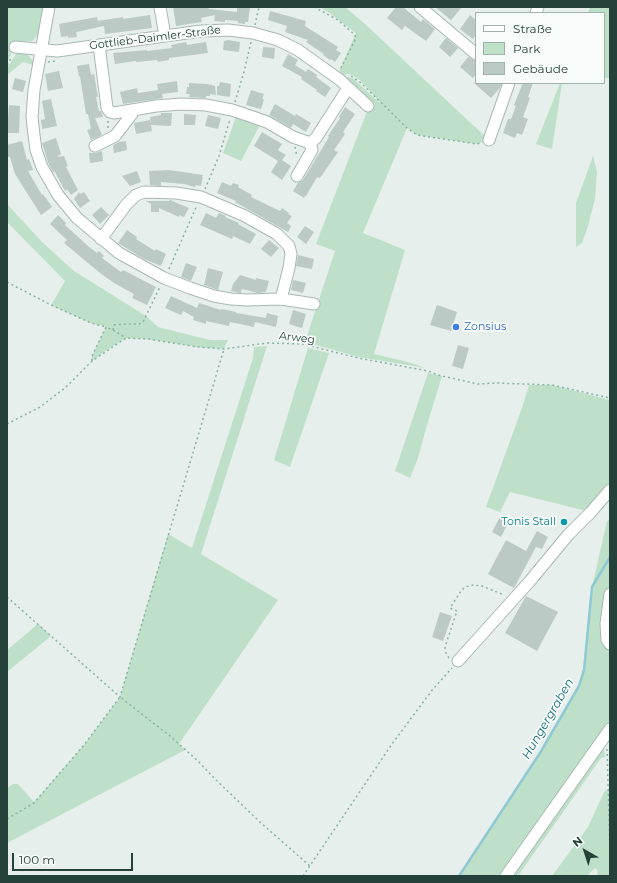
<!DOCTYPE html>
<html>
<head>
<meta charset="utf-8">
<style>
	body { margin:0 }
	#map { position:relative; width:617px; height:883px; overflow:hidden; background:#e6efeb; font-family:Montserrat,sans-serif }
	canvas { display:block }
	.frame { position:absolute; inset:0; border:8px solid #24423a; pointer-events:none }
	.legend { position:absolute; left:475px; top:12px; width:130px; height:72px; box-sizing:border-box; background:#f7fbf9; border:1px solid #a3b1ad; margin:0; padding:5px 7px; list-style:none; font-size:12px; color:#24423a }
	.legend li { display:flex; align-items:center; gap:8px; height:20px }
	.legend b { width:20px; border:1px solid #a3b1ad }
	.north { position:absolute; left:565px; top:831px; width:40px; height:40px; -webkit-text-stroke:3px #f7fbf9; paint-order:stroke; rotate:321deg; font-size:11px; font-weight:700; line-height:16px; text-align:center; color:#24423a }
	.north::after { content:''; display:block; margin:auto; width:14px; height:18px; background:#24423a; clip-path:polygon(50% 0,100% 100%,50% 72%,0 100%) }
	.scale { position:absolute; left:12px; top:853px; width:121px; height:18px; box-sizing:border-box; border:2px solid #24423a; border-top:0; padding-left:5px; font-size:12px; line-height:14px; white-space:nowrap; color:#24423a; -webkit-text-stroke:3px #f7fbf9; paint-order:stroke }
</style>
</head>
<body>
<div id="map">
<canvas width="617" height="883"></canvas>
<div class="frame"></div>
<ul class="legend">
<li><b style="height:5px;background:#fff"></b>Straße</li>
<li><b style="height:11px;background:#bfe0c8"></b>Park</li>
<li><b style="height:11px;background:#bbcac4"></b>Gebäude</li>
</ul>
<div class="north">N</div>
<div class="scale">100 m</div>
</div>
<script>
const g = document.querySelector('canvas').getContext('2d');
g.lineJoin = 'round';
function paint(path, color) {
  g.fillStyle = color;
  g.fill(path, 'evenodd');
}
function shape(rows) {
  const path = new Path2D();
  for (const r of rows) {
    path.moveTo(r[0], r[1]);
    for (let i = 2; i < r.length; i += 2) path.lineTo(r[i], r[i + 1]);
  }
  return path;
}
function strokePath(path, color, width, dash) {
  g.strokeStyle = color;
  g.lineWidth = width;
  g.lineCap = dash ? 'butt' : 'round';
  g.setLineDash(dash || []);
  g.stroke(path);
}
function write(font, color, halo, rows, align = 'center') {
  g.font = font + ' Montserrat,sans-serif';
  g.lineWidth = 3.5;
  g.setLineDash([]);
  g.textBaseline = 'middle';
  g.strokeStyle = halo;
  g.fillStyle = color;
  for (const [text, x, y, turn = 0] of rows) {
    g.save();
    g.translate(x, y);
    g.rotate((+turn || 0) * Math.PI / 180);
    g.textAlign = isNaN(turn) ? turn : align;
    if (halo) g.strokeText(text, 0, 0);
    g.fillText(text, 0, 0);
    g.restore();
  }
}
paint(shape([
	[7,7,44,7,38,35,32,41,18,42,9,45,11,55,7,62],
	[320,7,345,7,365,24,489,140,477,144,417,135,407,128,363,233,405,250,374,354,412,363,425,368,359,357,305,342,335,251,316,244,371,101,345,77,348,77,354,79,383,106,360,80,350,74,343,75,339,71,356,33,331,14],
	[590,7,610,7,610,78,604,78,604,13,588,13],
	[18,51,24,52,28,55,33,61,33,65,23,62,7,75,7,68],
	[560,83,562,83,552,149,536,144],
	[237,114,261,123,241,161,223,153],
	[593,156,597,172,595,199,588,226,582,243,576,247,576,203],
	[7,204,42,242,74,271,146,316,158,327,210,340,228,340,224,349,198,347,148,339,126,338,105,351,92,361,92,356,106,327,91,323,51,305,65,281,7,222],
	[267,346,201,554,278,600,179,744,185,750,7,843,7,788,13,784,18,784,34,802,84,745,120,697,168,534,192,548,253,358,254,347],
	[308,348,329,353,290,467,274,460],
	[428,373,442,376,427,425,418,458,410,478,395,471],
	[529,385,552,385,610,400,610,486,591,512,510,492,500,512,486,507,522,408],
	[610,519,610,594,604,642,610,651,610,721,501,876,459,876,540,753,579,686,584,670,592,587,607,521],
	[38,624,51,636,7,672,7,650],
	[601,749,604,749,605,757,601,758,518,876,511,876],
	[610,788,610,876,598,876,597,870,595,868,587,876,552,876,588,827,604,792]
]), '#bfe0c8');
strokePath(shape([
	[459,876,540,753,579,686,584,670,592,587,610,557]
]), '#8ec9d4', 2.5);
paint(shape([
	[173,7,208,7,209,9,237,12,237,7,250,7,248,22,245,22,245,24,238,23,238,21,225,20,225,22,214,21,215,15,201,18,202,22,176,26],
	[396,7,403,7,421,22,423,19,435,29,426,41,405,26,402,30,387,18],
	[435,7,462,7,451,20],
	[270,11,306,21,305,26,338,47,336,50,341,53,335,62,331,59,330,60,323,55,324,54,306,42,308,40,285,32,287,26,268,20],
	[150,15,152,28,105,34,104,26,76,32,77,37,68,38,68,36,61,37,59,24,97,17,98,21,123,17,123,19],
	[470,15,476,20,476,35,473,39,460,29],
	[446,38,458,48,450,57,439,47],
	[228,40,240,42,239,52,223,50,224,41],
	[186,42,187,45,206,42,208,53,169,58,169,60,158,62,157,60,136,62,136,61,115,64,113,53,147,50,147,51,172,48,171,45],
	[263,47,275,48,274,59,262,57],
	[288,54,298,60,295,65,306,72,308,69,317,75,316,77,331,88,325,97,316,91,317,90,301,79,302,77,282,66],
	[468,57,476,61,476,74,473,78,460,67],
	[89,64,91,75,94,74,98,97,96,97,99,111,101,111,103,117,95,118,102,135,91,140,87,130,91,129,88,114,86,114,80,76,79,77,77,66],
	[59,71,63,88,48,91,45,74],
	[15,78,26,81,23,92,12,89],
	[177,81,178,92,162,94,163,98,123,104,120,92,137,88,138,93,158,90,157,84],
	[220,82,231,84,230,97,217,95,217,86,219,86],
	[189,83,207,84,215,86,216,95,210,94,210,96,206,96,206,98,189,97,190,94,186,94,187,87,189,87],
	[474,83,502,83,500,88,491,98],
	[523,83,533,83,528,97,530,98,523,117,528,119,522,135,517,133,515,138,503,133,508,119,511,119,516,106,514,105],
	[251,90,264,94,262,99,264,99,261,109,246,105],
	[51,99,57,126,42,129,41,120,45,119,42,101],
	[275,104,295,116,296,114,311,123,306,132,293,124,291,128,269,115],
	[9,105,20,106,19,133,7,133],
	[345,107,355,114,343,132,345,134,334,150,338,152,320,178,317,177,306,196,305,196,304,198,293,191,298,183,303,180,329,137,328,136,340,118,339,117],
	[161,113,172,113,171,126,151,125,150,117,161,115],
	[184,114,196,115,195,125,184,125],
	[208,115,221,118,218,129,205,126],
	[150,120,152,131,136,134,134,123],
	[262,132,282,144,278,150,286,155,282,160,291,166,282,180,271,172,278,161,254,146],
	[56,138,61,154,57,157,64,156,68,166,66,167,78,190,71,195,67,189,65,191,55,172,53,172,49,165,42,143],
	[22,141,27,160,29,159,33,170,28,171,42,195,43,194,52,207,41,215,15,174,10,157,7,157,7,145],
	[126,141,127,150,114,153,113,145,119,142],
	[102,151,103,161,90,163,89,153,95,153],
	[169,170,203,175,201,186,196,185,195,187,184,184,161,182,161,186,150,185,149,171],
	[137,171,141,182,130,186,122,176],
	[222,182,231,186,233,183,239,185,238,187,252,195,251,197,280,211,282,208,289,213,288,214,292,216,287,223,291,226,288,232,235,202,236,201,217,193],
	[79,192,80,194,84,192,90,201,80,208,74,199],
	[170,200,189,208,184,217,179,215,179,217,159,208,159,212,151,212,151,204,146,201,169,201],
	[101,207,109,215,100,224,92,215],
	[206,213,216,218,219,213,226,216,225,217,239,223,238,224,256,234,250,244,233,236,232,239,200,225],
	[58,215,66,223,65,225,88,246,97,253,99,251,104,256,102,258,121,272,123,270,156,287,147,305,132,298,134,294,114,283,100,273,64,243,67,240,50,224],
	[305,226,314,232,306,244,297,237],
	[127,230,137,237,136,239,155,251,156,249,166,254,161,266,144,259,118,243],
	[269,240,279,248,271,257,261,249],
	[298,255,314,259,312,269,296,266],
	[186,263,197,267,191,281,181,277],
	[208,268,223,272,218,290,204,285],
	[240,275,256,280,256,278,269,281,266,292,258,293,242,289,241,293,231,291,233,284],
	[293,280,306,283,303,293,291,290],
	[171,296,197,308,199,303,221,310,222,309,236,312,236,313,266,318,267,313,278,316,276,327,255,322,254,327,230,322,229,326,206,321,206,324,193,320,194,317,183,311,181,315,165,308],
	[437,305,457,312,451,331,430,325],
	[293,310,306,314,302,328,289,324],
	[458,345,469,348,463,369,452,366],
	[500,517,509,521,501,537,492,532],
	[537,531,548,537,542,549,536,547,514,588,488,574,506,540,526,551],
	[526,596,558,612,537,651,505,633],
	[440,612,452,616,443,641,432,637]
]), '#bbcac4');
const minor = shape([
	[49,7,34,90,32,117,34,135,36,150,42,167,58,195,77,218,119,253,164,278,190,288,214,296,231,299,247,300,281,299,314,304],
	[160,7,165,36],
	[420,7,476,54],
	[536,13,538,7],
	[99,45,107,108,110,112,114,113,156,106,181,104,206,105,232,110,250,116,267,122,293,137,310,143,316,138,348,88],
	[15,47,57,51,201,31,228,30,253,33,278,40,298,50,340,80,368,106],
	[489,140,509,83],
	[95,146,115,136,132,114,132,110],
	[297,176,312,150,310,143],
	[101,239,126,205,136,195,144,192,176,193,201,197,245,216,277,234,289,246,291,254,289,268,281,299],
	[610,594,606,624,607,640,610,644],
	[458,661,530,581,568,535,591,512,610,490],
	[506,876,610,729]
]);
strokePath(minor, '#a8b8b2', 13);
strokePath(shape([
	[314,7,338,20,355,35,356,38,341,68],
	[255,25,259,7],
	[48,62,56,61],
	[7,65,12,57],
	[351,76,360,82,407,128,417,135,477,144,480,143],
	[235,102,244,72,251,42],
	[108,121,108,129],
	[295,147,297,157],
	[205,189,219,156,230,119],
	[169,269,197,205],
	[7,282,51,305,91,323,106,327],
	[113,330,114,325,126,324,139,324,143,322,160,287],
	[92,361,92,356,106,327,113,330,126,338],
	[7,424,40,407,65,388,92,361,126,338,148,339,198,347,224,349,267,343,303,344,358,358,428,371,438,375,478,384,496,383,552,385,610,398],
	[7,597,120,697,224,349],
	[449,658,446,653,445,647,457,611,450,608,461,591,465,587,473,585,482,586,504,595],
	[607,749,610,850],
	[7,819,34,803,84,745,120,697,170,736,198,761,215,779,261,823,310,866],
	[303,876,392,744,433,689,452,668]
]), '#86b3a5', 1.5, [2, 3]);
strokePath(minor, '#fff', 11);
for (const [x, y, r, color] of [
	[456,327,4,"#3f7fe0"],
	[564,522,4,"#0f9aa8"]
]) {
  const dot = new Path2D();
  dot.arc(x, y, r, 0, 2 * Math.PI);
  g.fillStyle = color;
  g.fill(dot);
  strokePath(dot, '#f7fbf9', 1.5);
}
write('11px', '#24423a', '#f7fbf9', [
	["Gottlieb-Daimler-Straße",155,38,-7],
	["Arweg",297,338,7]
]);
write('11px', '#366cbe', '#f7fbf9', [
	["Zonsius",464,327]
], 'left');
write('11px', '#0d838f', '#f7fbf9', [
	["Tonis Stall",556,522]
], 'right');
write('italic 12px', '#1c6f80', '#f7fbf9', [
	["Hungergraben",548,719,-60]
]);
</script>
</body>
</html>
